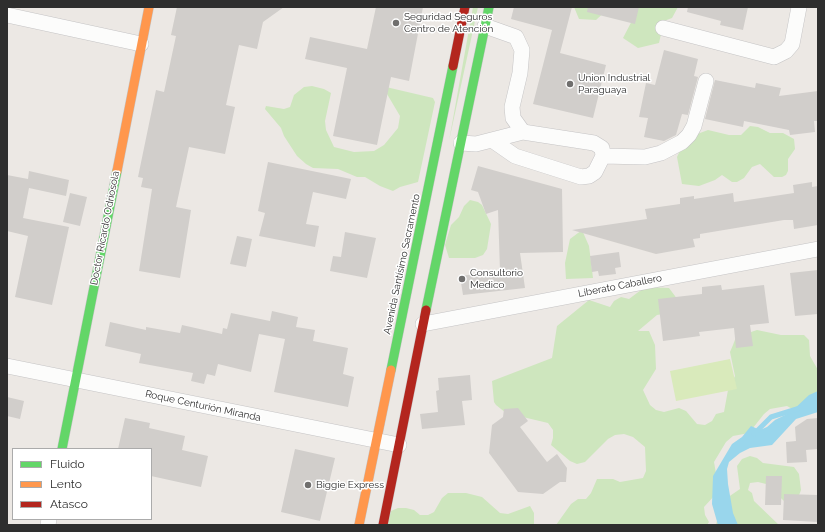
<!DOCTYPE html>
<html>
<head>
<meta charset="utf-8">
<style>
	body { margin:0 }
	#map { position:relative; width:825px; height:532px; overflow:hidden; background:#ece8e4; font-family:Raleway,sans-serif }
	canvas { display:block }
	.frame { position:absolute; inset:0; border:8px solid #2e2e2e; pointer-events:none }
	.legend { position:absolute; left:12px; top:448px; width:140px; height:72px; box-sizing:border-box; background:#fff; border:1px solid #ababab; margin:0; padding:5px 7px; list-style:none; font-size:12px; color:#2e2e2e }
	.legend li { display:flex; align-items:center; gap:8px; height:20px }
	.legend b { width:20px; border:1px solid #ababab }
</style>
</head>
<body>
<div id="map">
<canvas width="825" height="532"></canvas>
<div class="frame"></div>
<ul class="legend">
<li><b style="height:5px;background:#63d668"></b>Fluido</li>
<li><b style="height:5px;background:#ff974d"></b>Lento</li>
<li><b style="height:5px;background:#b3261e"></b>Atasco</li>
</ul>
</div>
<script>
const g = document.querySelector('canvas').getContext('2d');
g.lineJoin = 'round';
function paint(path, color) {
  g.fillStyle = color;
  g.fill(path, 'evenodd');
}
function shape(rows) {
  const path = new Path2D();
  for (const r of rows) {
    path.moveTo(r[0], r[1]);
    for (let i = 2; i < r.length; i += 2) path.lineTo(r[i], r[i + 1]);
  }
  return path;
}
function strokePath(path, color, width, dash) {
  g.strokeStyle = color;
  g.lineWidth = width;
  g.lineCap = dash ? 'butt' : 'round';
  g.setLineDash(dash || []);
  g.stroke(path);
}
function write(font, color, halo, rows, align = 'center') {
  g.font = font + ' Raleway,sans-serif';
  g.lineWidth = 3;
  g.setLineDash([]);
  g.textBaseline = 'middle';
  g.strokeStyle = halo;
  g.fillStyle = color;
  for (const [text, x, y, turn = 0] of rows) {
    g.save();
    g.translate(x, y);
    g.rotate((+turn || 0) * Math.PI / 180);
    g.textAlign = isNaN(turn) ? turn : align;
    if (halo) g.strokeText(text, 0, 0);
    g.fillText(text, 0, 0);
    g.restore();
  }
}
paint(shape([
	[473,7,478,7,449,141],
	[574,7,610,7,596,20,579,19],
	[628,7,678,7,672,18,664,21,659,43,638,48,623,38,637,11],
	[312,86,324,89,331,93,325,121,326,130,334,147,354,152,374,151,384,145,398,128,400,116,387,94,386,87,433,98,435,102,418,182,400,187,393,191,380,186,365,177,357,177,338,169,313,168,306,164,297,156,284,136,281,128,265,109,266,106,284,109,290,107,294,95,304,87],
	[750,126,758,127,770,133,783,133,794,139,795,149,788,159,788,171,786,175,782,177,774,177,760,164,752,167,744,178,737,182,732,182,722,175,715,180,699,186,682,184,677,157,687,136,692,136,708,130,729,135,741,135],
	[470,200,478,202,482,205,491,224,487,249,483,255,475,258,449,258,445,245,451,225,459,217,464,206],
	[582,230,589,246,593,278,566,279,565,263,570,239],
	[645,287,669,288,678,300,676,312,657,315,638,331,649,331,655,345,656,369,643,390,650,405,656,410,664,412,679,408,686,411,697,424,705,425,712,421,716,414,724,412,728,390,735,376,730,352,733,345,736,337,757,330,781,335,804,335,809,340,810,356,818,370,818,412,794,410,787,406,770,409,764,414,749,433,733,436,726,442,714,462,717,479,715,495,704,507,705,515,709,522,707,525,556,525,571,504,578,499,586,499,591,493,597,479,613,479,620,482,643,478,646,471,645,447,633,437,624,434,615,435,608,439,585,462,577,464,570,461,551,445,553,438,553,430,548,423,506,413,496,405,494,402,492,381,552,358,557,326,589,300,610,307,614,301,621,297,629,299],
	[750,456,757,458,763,463,794,467,799,474,801,490,798,498,784,501,766,484,758,482,750,483,748,490,752,493,754,501,779,525,716,525,721,502,740,489,737,466,742,459],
	[448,493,466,493,482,497,500,513,508,514,530,506,534,513,534,525,387,525,391,511,398,508,406,508,414,510,420,515,428,515,434,512,442,498]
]), '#cee6be');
paint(shape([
	[730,359,737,389,676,401,670,371]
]), '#d9eabb');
paint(shape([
	[818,391,818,412,796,419,772,445,750,448,740,453,729,462,727,469,728,484,733,513,738,525,718,525,712,504,713,476,732,444,742,437,751,426,760,430,767,427,775,420,791,412,809,395]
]), '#99d6ec');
strokePath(shape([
	[754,434,771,417,800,408]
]), '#99d6ec', 5);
paint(shape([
	[177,7,284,7,263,22,257,49,239,45,226,105,235,107,225,154,189,147,176,207,191,210,180,278,139,271,152,189,141,187,143,178,138,177,156,90,164,92,176,36,171,35],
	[376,7,423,7,409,81,391,77,377,145,333,136,347,68,305,59,310,37,367,49],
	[514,7,572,7,560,53,606,65,593,118,533,104,552,30,511,19],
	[588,7,639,7,635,24,587,12],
	[688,7,748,7,743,30,720,25,721,21,687,12],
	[664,50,698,59,694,76,698,77,688,115,682,114,676,135,664,141,644,137,648,118,639,117,646,83,655,85],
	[715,80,755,88,756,83,781,88,779,96,818,91,818,121,814,121,815,132,790,135,789,130,744,121,743,127,705,119],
	[268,162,351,179,346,199,313,192,306,224,319,226,315,247,259,236,265,213,258,211],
	[478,166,562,189,563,252,520,253,525,288,463,295,460,276,500,271,498,210,486,214,478,192,471,190],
	[29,171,69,180,66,196,29,188,23,218,69,227,52,305,15,297,28,236,7,231,7,175,28,179],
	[812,182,812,187,818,186,818,225,794,229,793,220,784,220,700,234,700,238,693,239,695,247,656,254,572,230,647,219,645,209,680,204,680,198,694,196,694,199,733,193,734,202,794,193,793,185],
	[70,193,87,197,80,226,63,222],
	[345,232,376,238,367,278,330,271,333,256,341,257],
	[237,236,252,239,246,267,230,264],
	[619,252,621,267,615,268,616,274,599,276,598,271,592,272,590,256],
	[818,270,818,314,795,316,790,273],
	[721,285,722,290,764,285,769,323,750,325,753,346,736,348,734,328,699,332,700,336,663,341,658,299,702,294,702,287],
	[272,311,298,317,296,327,315,330,313,341,348,348,343,374,354,377,348,407,274,392,285,339,259,334,251,372,218,364,215,376,207,374,204,384,191,381,193,373,139,363,141,354,105,346,110,322,146,330,146,327,180,333,182,325,222,334,223,328,227,329,231,313,270,321],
	[470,375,472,400,462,401,465,425,422,429,420,414,438,412,436,391,439,390,438,378],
	[7,397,24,401,20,419,7,416],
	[518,408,528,421,520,427,547,462,557,454,567,468,566,482,560,482,543,494,518,492,489,453,492,425,503,417,504,409],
	[125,418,150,423,149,428,185,436,182,450,208,456,201,487,151,476,151,449,118,449],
	[818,418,818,449,806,450,807,462,787,463,786,442,796,441,795,427,807,419],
	[295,449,335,458,320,521,281,512],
	[766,476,782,476,781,505,765,505],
	[784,494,818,495,818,522,783,520]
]), '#d1cecb');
const street = shape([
	[7,15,141,44],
	[485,26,516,37,522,50,520,73,512,107,513,118,523,132],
	[663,28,774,57,786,51,792,44,799,7],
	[461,143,476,144,523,132,594,143,602,148,603,156,595,172,589,176,581,177,515,156,492,140],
	[603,156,645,157,661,153,682,142,689,135,694,126,706,81],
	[423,324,818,249],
	[7,366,399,445],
	[48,525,49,519]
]);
const fast = shape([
	[426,310,489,7],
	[391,370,453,66],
	[62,449,117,171]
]);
const slow = shape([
	[117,171,149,7],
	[359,525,391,370]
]);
const jam = shape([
	[453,66,465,7],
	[383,525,426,310]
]);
strokePath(street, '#c5c4c5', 16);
strokePath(fast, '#c5c4c5', 10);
strokePath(slow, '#c5c4c5', 10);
strokePath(jam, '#c5c4c5', 10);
strokePath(street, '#fcfcfb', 15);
strokePath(fast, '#63d668', 9);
strokePath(slow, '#ff974d', 9);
strokePath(jam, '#b3261e', 9);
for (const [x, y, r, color] of [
	[396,23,4,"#706f6e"],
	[570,84,4,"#706f6e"],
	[462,279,4,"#706f6e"],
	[308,485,4,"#706f6e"]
]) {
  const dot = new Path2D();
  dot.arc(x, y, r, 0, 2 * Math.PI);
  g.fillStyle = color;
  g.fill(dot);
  strokePath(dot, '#fff', 1.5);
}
write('10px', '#2e2e2e', '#fff', [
	["Seguridad Seguros",404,17],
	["Centro de Atención",404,29],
	["Union Industrial",578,78],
	["Paraguaya",578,90],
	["Consultorio",470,273],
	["Medico",470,285],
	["Biggie Express",316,485]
], 'left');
write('10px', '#2e2e2e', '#fff', [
	["Doctor Ricardo Odriosola",105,228,-79],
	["Avenida Santísimo Sacramento",402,264,-78],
	["Liberato Caballero",620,286,-11],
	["Roque Centurión Miranda",203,406,12]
]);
</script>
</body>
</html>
